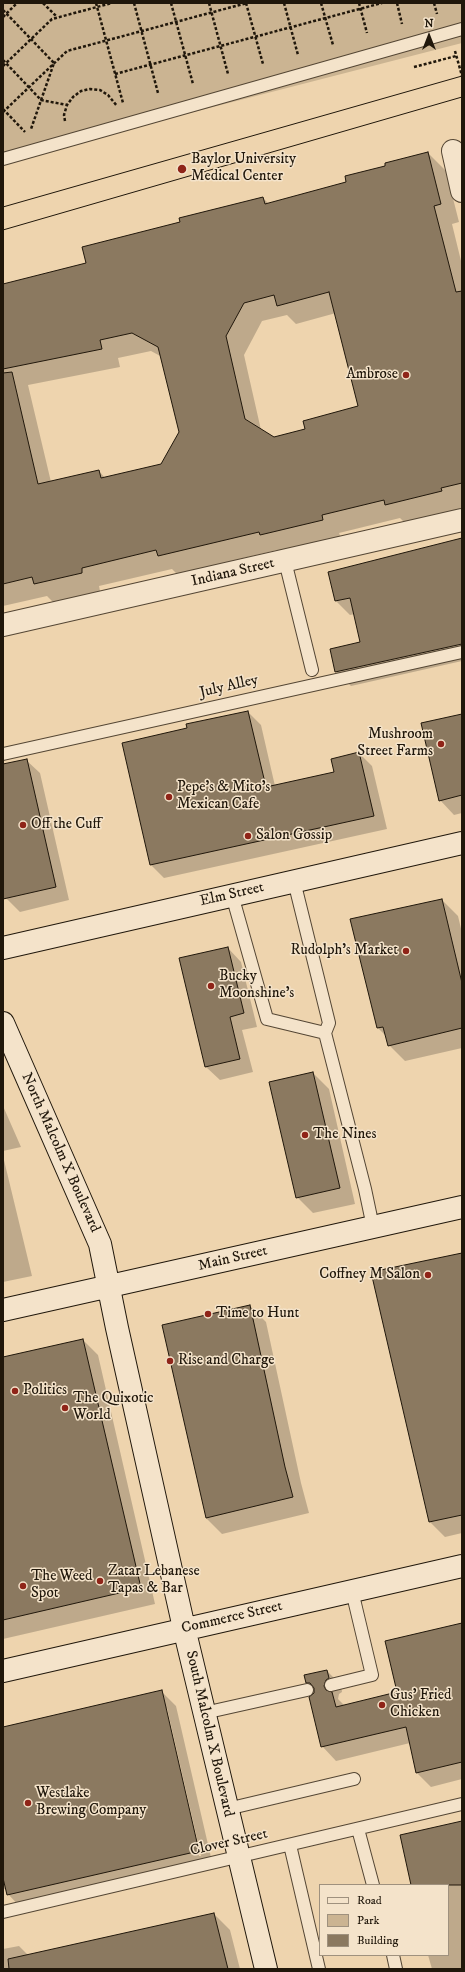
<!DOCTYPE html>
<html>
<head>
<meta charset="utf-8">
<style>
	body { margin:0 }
	#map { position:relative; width:465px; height:1972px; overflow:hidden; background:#eed4ae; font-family:"IM FELL DW Pica",serif }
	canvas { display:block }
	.frame { position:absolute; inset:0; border:4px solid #20170b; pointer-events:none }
	.legend { position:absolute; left:319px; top:1884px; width:130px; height:72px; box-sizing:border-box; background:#f4e3ca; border:1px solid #9f917e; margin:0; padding:5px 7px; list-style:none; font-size:12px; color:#20170b }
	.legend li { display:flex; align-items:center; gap:8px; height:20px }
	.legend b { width:20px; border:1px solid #9f917e }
	.north { position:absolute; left:409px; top:16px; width:40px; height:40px; -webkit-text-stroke:3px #f4e3ca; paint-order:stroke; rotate:0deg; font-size:11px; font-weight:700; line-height:16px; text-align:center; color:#20170b }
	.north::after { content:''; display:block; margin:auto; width:14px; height:18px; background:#20170b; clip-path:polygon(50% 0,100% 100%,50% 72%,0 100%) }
</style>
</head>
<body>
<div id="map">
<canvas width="465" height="1972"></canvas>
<div class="frame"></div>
<ul class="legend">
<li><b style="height:5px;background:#f4e3ca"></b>Road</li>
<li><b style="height:11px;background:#cbb492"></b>Park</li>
<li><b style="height:11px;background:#8b7960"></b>Building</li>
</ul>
<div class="north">N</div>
</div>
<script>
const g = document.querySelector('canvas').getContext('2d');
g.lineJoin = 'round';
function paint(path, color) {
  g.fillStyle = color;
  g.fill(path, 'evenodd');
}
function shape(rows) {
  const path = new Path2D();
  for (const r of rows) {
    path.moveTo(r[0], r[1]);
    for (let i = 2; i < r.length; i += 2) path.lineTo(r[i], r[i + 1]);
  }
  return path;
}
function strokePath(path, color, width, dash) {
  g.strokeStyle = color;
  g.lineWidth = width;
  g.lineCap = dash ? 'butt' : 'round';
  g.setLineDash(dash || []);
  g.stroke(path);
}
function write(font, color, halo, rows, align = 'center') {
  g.font = font + ' "IM FELL DW Pica",serif';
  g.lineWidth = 3;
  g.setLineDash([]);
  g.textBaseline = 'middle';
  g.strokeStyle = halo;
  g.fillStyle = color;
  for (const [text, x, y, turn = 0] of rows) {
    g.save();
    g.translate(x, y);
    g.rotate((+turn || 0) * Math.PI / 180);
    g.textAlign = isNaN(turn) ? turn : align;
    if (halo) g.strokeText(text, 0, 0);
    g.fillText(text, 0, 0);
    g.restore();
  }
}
paint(shape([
	[3,3,462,3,462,43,3,161]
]), '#cbb492');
paint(shape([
	[428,153,446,171,459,222,452,224,462,265,462,510,404,522,400,518,339,533,341,538,279,552,277,550,177,574,172,569,99,586,100,591,53,602,47,596,3,606,3,285,87,264,181,223,263,198,269,204,347,183,387,167],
	[336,313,360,407,306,430,274,438,261,430,244,355,262,321,287,315,296,324],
	[151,351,162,357,180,432,162,465,105,478,99,471,51,482,28,385,120,367,118,358],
	[462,539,462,661,351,686,336,672,361,643,355,614,350,615,336,601],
	[248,712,261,725,275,786,335,773,359,753,372,766,387,829,164,878,151,865,123,744,188,729],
	[462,714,462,813,454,815,440,800],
	[26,760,40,773,69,900,20,912,6,898,3,883,3,765],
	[442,900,458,916,462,933,462,1048,405,1061,389,1045,387,1037,378,1028],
	[228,948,241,962,257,1027,242,1030,253,1072,220,1080,206,1067,180,959],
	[313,1073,329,1089,355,1204,313,1213,297,1197],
	[3,1106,21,1147,3,1151],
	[3,1156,32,1276,3,1282],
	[462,1253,462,1533,445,1537,430,1522,372,1273],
	[250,1306,266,1322,301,1483,309,1513,222,1534,206,1518],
	[83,1340,98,1355,155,1604,3,1639,3,1358],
	[462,1624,462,1779,431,1787,417,1773,410,1743,336,1761,322,1746,315,1691,307,1682,327,1671,341,1685,342,1692,339,1694,338,1699,345,1706,398,1693],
	[162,1692,176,1706,213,1866,22,1909,8,1894,6,1889,3,1889,3,1728],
	[165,1708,167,1708,201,1856,199,1856],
	[462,1824,462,1969,432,1969,428,1955,448,1955,448,1885,412,1885],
	[214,1914,230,1930,240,1969,3,1969,3,1949,19,1946,29,1956]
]), '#0003');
const building = shape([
	[428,152,441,204,434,206,456,292,462,291,462,483,441,488,442,491,385,505,384,500,322,515,323,520,260,535,259,532,158,556,156,550,82,568,82,573,34,584,32,577,3,584,3,373,12,372,38,484,99,470,101,478,161,464,179,432,158,347,132,333,100,340,102,349,3,369,3,284,86,263,82,247,180,222,179,218,263,197,265,204,346,182,345,176,385,166,385,163,428,152],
	[329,292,358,406,303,421,305,429,274,437,245,419,226,336,244,303,274,295,277,306,329,292],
	[462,538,462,644,335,672,330,649,360,642,350,598,335,601,328,572,462,538],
	[248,711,266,787,334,772,331,759,359,752,374,816,150,865,122,743,187,728,186,724,248,711],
	[462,714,462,795,439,801,421,723,462,714],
	[27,759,56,887,3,899,3,764,27,759],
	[442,899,462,983,462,1028,388,1046,383,1027,377,1028,350,919,442,899],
	[228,947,244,1013,230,1017,240,1059,205,1067,179,958,228,947],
	[313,1072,340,1188,296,1198,269,1082,313,1072],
	[462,1253,462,1515,429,1522,371,1272,462,1253],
	[250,1305,285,1467,293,1497,206,1518,162,1325,250,1305],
	[83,1339,141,1588,3,1620,3,1357,83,1339],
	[462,1623,462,1762,416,1773,406,1727,321,1747,309,1697,314,1693,314,1688,310,1683,306,1683,304,1675,327,1670,329,1678,326,1680,324,1686,326,1690,332,1692,336,1707,397,1692,385,1641,462,1623],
	[162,1690,199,1851,7,1895,3,1878,3,1727,162,1690],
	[462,1821,462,1885,411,1885,400,1835,462,1821],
	[214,1913,228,1969,9,1969,8,1959,214,1913]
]);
paint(building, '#8b7960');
strokePath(building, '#20170b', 1);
const lane = shape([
	[3,159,462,29],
	[285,561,312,670],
	[3,754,462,652],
	[232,895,267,1019,325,1033,329,1023,294,881],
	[325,1033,365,1189,373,1227],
	[331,1685,372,1675,352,1591],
	[204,1713,307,1690],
	[227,1809,354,1779],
	[358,1829,373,1885],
	[290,1845,319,1969],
	[3,1912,462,1804],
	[393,1955,396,1969]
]);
const street = shape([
	[453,151,462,191],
	[3,625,462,520]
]);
const secondary = shape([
	[3,948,462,843],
	[3,1023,100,1244,117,1328,184,1628,266,1969],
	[3,1310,462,1207],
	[3,1671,462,1566]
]);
strokePath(lane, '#544634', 14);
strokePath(street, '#544634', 24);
strokePath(secondary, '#20170b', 24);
strokePath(shape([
	[43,3,57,17],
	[96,3,123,103],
	[134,3,158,93],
	[171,3,193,84],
	[209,3,228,74],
	[246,3,263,64],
	[284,3,298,55],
	[321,3,333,45],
	[359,3,367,33],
	[397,3,402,24],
	[434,3,437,14],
	[3,10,54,63,31,129],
	[3,17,17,3],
	[455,51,462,76],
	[3,60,41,100,67,105],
	[3,66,52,19,112,3],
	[414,67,456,56],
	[115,74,382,3],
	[3,109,25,132],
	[3,112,67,51,247,3],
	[65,121,64,115,67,105,73,97,81,91,90,89,100,90,108,95,117,106]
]), '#20170b', 2.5, [3, 2]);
strokePath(lane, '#f4e3ca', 12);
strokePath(street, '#f4e3ca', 22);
strokePath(secondary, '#f4e3ca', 22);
strokePath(shape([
	[3,207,462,76],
	[3,230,462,97]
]), '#20170b', 1);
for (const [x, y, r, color] of [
	[182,169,5,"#8f2418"],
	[406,375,4,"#8f2418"],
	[441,744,4,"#8f2418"],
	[169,797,4,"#8f2418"],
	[23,825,4,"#8f2418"],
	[248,836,4,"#8f2418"],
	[406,951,4,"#8f2418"],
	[211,986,4,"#8f2418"],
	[305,1135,4,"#8f2418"],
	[428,1275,4,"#8f2418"],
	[208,1314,4,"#8f2418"],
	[170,1361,4,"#8f2418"],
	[15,1391,4,"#8f2418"],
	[65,1408,4,"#8f2418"],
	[100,1581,4,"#8f2418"],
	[23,1586,4,"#8f2418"],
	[382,1705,4,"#8f2418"],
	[28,1803,4,"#8f2418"]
]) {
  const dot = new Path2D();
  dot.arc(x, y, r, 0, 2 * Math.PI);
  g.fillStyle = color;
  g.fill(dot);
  strokePath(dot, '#f4e3ca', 1.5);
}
write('15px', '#20170b', '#f4e3ca', [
	["Baylor University",191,160],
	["Medical Center",191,177],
	["Ambrose",398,375,"right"],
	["Mushroom",433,735,"right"],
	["Street Farms",433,752,"right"],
	["Pepe's & Mito's",177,788],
	["Mexican Cafe",177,805],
	["Off the Cuff",31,825],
	["Salon Gossip",256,836],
	["Rudolph's Market",398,951,"right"],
	["Bucky",219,977],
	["Moonshine's",219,994],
	["The Nines",313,1135],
	["Coffney M Salon",420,1275,"right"],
	["Time to Hunt",216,1314],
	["Rise and Charge",178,1361],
	["Politics",23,1391],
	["The Quixotic",73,1399],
	["World",73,1416],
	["Zatar Lebanese",108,1572],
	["Tapas & Bar",108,1589],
	["The Weed",31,1577],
	["Spot",31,1594],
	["Gus' Fried",390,1696],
	["Chicken",390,1713],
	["Westlake",36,1794],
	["Brewing Company",36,1811]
], 'left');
write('15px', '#20170b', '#f4e3ca', [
	["Indiana Street",233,573,-13],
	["July Alley",229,687,-13],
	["Elm Street",232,895,-13],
	["North Malcolm X Boulevard",60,1153,66],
	["Main Street",233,1259,-13],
	["Commerce Street",232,1618,-13],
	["South Malcolm X Boulevard",209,1734,77],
	["Clover Street",229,1843,-13]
]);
</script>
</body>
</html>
